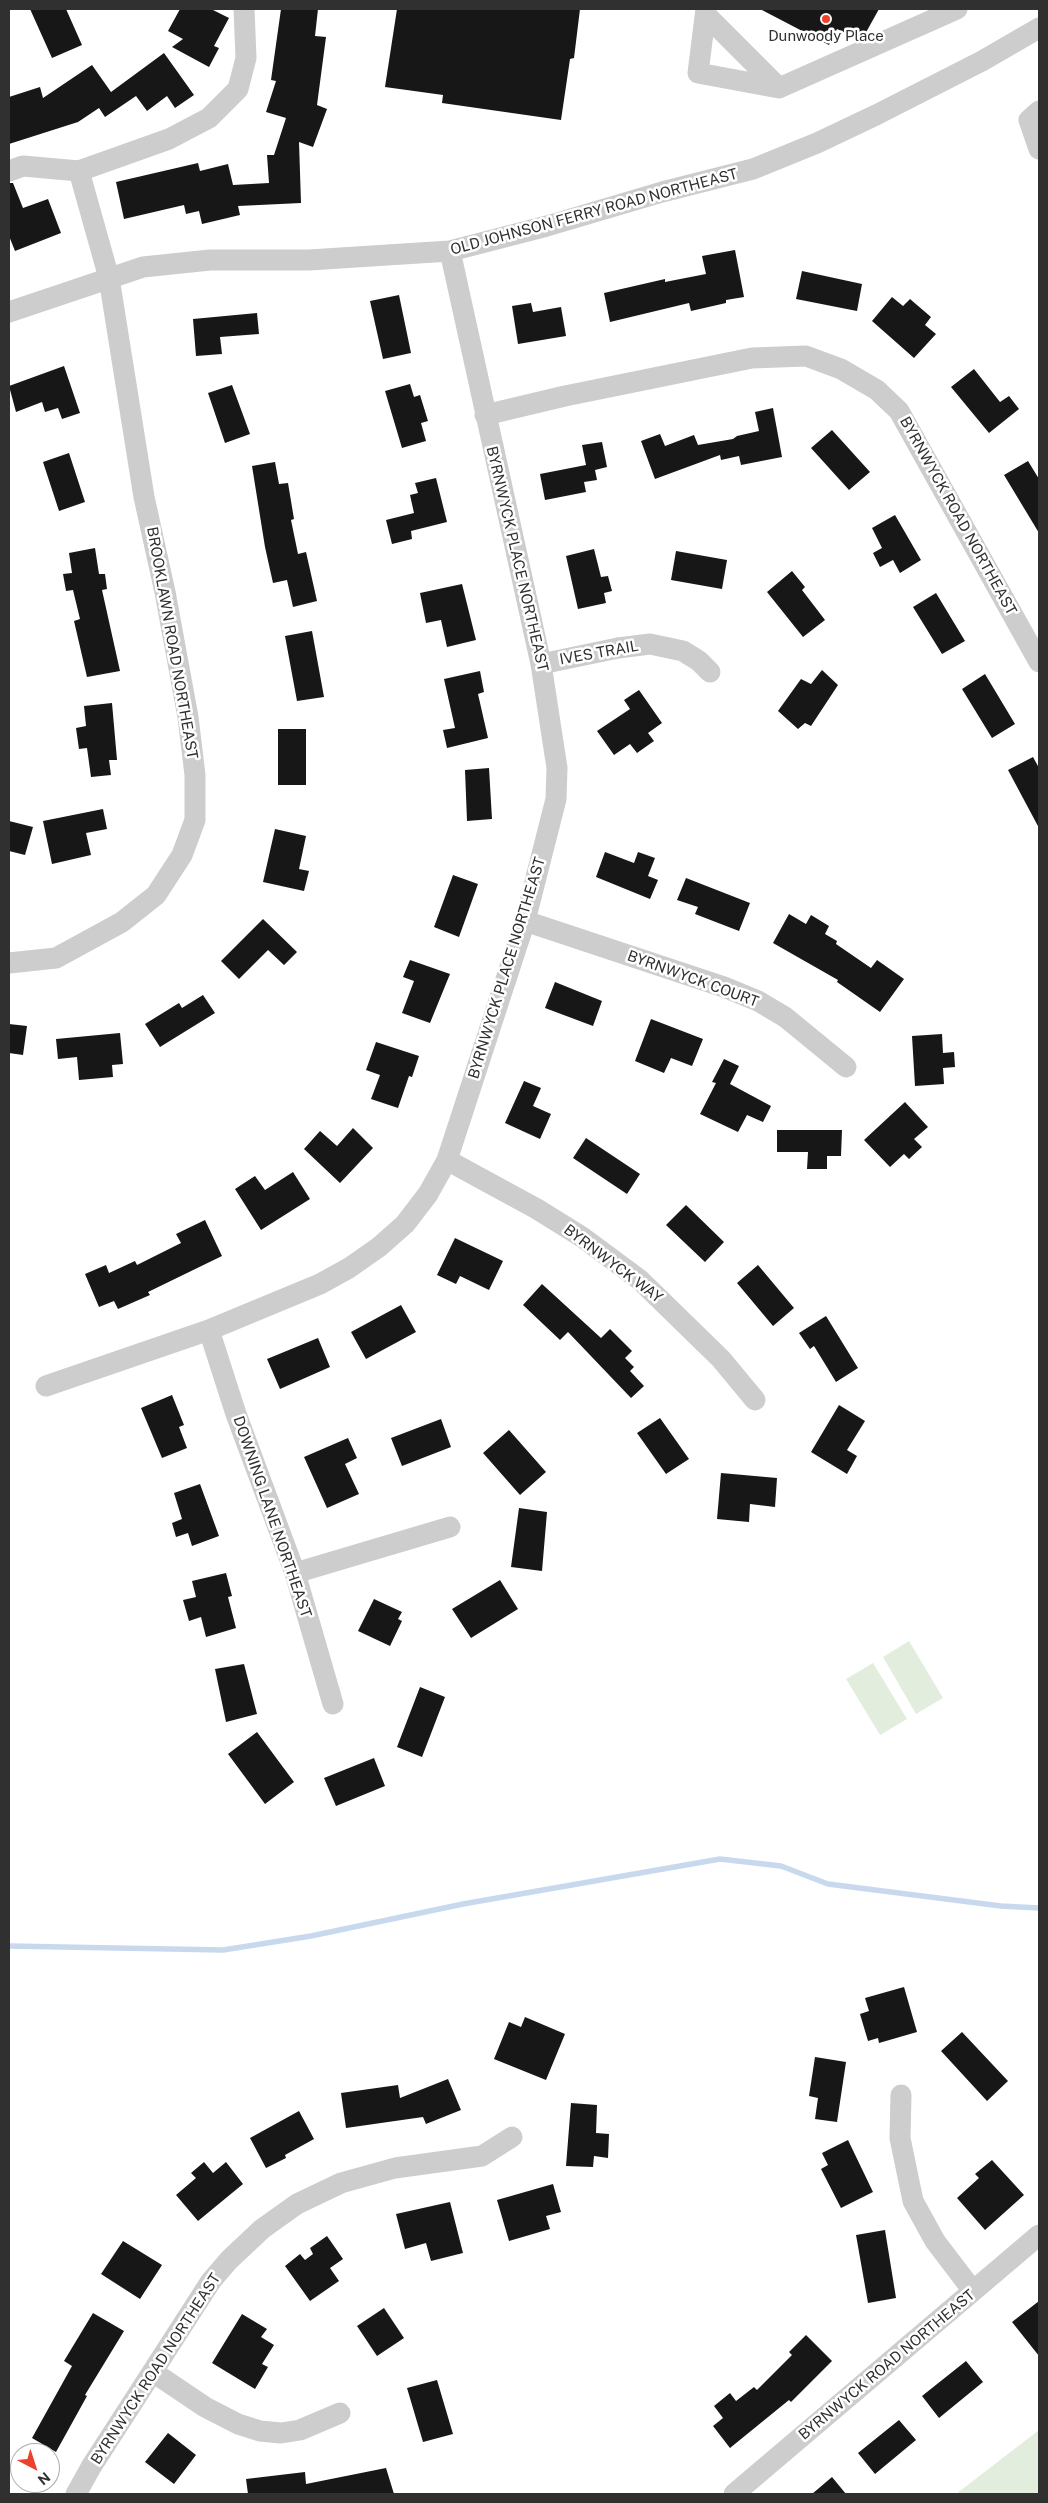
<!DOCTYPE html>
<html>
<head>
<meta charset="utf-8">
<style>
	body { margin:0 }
	#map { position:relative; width:1048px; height:2503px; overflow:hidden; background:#fff; font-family:"Public Sans",sans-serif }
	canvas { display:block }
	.frame { position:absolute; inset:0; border:10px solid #303030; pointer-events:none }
	.north { position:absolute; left:10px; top:2443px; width:50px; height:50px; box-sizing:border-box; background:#fff; border:1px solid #acacac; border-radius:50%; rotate:140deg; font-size:14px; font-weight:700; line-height:20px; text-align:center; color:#303030 }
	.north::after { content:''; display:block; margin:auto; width:18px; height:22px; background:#eb412d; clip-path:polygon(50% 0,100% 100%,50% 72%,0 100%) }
</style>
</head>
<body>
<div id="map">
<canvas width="1048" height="2503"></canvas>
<div class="frame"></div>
<div class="north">N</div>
</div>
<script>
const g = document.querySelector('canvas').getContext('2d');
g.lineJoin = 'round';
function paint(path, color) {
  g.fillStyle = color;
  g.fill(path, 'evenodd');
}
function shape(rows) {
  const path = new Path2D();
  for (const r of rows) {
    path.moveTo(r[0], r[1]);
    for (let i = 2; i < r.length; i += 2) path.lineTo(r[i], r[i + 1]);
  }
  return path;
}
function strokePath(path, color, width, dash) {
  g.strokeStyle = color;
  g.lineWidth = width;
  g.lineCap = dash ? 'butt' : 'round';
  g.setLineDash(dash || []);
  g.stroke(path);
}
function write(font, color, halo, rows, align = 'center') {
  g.font = font + ' "Public Sans",sans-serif';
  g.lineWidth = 5;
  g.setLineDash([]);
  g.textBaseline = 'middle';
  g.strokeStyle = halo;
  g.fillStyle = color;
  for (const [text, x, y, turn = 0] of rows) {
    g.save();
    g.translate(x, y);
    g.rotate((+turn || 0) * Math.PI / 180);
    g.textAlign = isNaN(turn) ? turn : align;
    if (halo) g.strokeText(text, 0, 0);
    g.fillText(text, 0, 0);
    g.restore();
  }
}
paint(shape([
	[909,1641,943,1698,916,1714,883,1657],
	[873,1663,907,1719,880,1735,846,1679],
	[1039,2430,1039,2494,956,2494]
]), '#e3eddd');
strokePath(shape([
	[9,1946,223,1950,311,1936,463,1904,720,1859,781,1866,828,1884,1001,1906,1039,1908]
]), '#c9d9ed', 5.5);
paint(shape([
	[30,9,66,9,82,45,52,58],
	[180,9,211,9,229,18,214,46,219,48,209,67,172,47,183,39,168,31],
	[281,9,318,9,315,36,326,37,317,105,327,109,313,147,299,142,301,203,238,206,240,215,202,224,199,211,186,214,184,205,124,219,116,182,198,163,200,171,228,164,233,185,269,183,267,155,274,155,286,118,266,112,276,81,271,80],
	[397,9,580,9,574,58,570,59,561,120,442,103,443,95,385,87],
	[760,9,879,9,864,36,858,39,837,29,829,45],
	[164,53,194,95,175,108,167,96,147,111,136,96,105,117,99,108,78,122,9,144,9,97,40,87,43,98,92,65,111,92],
	[9,183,13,183,23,208,48,199,61,233,15,251,9,236],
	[735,250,744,297,726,300,726,303,691,311,689,303,610,322,604,293,665,279,665,282,706,274,702,256],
	[802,271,862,284,857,311,796,299],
	[399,295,411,353,383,359,370,301],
	[892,297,903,306,910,299,931,317,925,325,936,334,914,358,872,321],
	[531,303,533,312,561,307,566,336,518,344,512,306],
	[257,313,259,334,220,337,222,354,196,356,193,319],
	[64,366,80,413,62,419,58,408,45,412,42,402,16,412,9,386],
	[974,369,1000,402,1009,396,1019,409,989,433,951,387],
	[410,384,414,397,420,395,428,421,421,423,426,441,402,448,385,391],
	[232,385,250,434,225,443,208,393],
	[773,408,782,457,741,465,739,456,721,460,720,455,655,479,641,441,660,434,665,446,694,435,698,445,733,439,737,436,759,431,755,412],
	[832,430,870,472,849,490,811,448],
	[602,442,607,467,595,470,597,480,584,482,586,492,545,500,540,474,586,465,582,445],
	[69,453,85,502,59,511,43,462],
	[1028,461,1039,479,1039,533,1004,475],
	[275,462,279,484,288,483,294,519,291,520,298,554,306,552,317,601,293,607,287,580,273,583,265,547,252,466],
	[436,478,447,522,411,531,412,539,392,544,386,520,414,513,410,495,418,493,415,483],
	[895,515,921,560,900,573,893,560,880,567,873,553,882,548,872,528],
	[95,548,99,574,105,574,107,589,102,590,120,671,87,677,74,621,80,619,73,590,66,591,63,574,72,573,69,553],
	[594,549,601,577,608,576,612,591,604,593,606,603,578,609,566,556],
	[676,551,727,560,722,589,671,580],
	[792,571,805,587,802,590,825,620,803,637,767,592],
	[462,584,476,640,447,647,441,620,426,623,420,593],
	[936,593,965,641,942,654,913,607],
	[312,631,324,697,297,701,285,636],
	[822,670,838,685,811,726,805,723,798,729,778,711,801,679,811,684],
	[480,671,484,692,478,694,488,738,447,748,443,730,455,728,444,679],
	[985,674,1015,724,992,738,962,689],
	[639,690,662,723,648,733,654,741,637,753,630,744,614,755,597,731,630,709,624,700],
	[112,703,117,760,109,760,111,775,91,777,87,748,79,749,76,728,86,726,84,706],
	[278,729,306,729,306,785,278,785],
	[1033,757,1039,768,1039,828,1008,770],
	[489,768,492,819,467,821,465,770],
	[103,809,107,829,86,833,91,855,52,864,43,821],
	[9,821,33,827,25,855,9,851],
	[275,829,306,836,299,869,309,871,304,891,263,882],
	[605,852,634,863,638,852,655,858,648,876,658,880,650,899,596,877],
	[453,875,478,884,459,937,434,927],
	[686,878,750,903,739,931,695,914,698,907,677,900],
	[789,914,806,924,811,915,829,926,825,934,837,941,836,944,871,968,877,960,904,979,880,1012,837,982,838,980,773,943],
	[263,919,297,952,284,965,268,950,239,979,221,961],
	[410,960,450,974,430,1023,402,1013,414,981,403,977],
	[555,982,602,1001,593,1026,545,1008],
	[203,995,215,1013,160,1047,145,1024,179,1003,182,1008],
	[651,1019,703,1039,692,1066,671,1058,664,1073,635,1061],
	[9,1024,27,1026,23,1055,9,1053],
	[120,1033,123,1064,112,1065,113,1077,79,1080,77,1057,58,1059,56,1039],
	[942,1034,943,1053,954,1052,955,1067,943,1068,944,1084,915,1086,912,1036],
	[376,1042,419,1056,412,1077,409,1076,398,1108,371,1099,380,1075,366,1070],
	[724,1059,739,1066,730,1084,771,1106,763,1122,747,1115,738,1132,700,1114,716,1083,712,1082],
	[524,1081,541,1088,533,1106,551,1114,540,1139,505,1123],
	[905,1102,928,1127,914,1139,922,1147,909,1159,904,1154,890,1167,864,1140],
	[353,1128,373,1148,340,1183,304,1149,320,1131,337,1146],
	[777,1130,842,1130,841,1156,827,1156,827,1169,807,1169,808,1152,777,1152],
	[586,1138,640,1174,627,1194,573,1158],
	[293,1172,310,1199,261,1230,235,1189,255,1176,265,1190],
	[686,1205,724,1242,705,1262,666,1225],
	[205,1220,222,1256,148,1292,150,1295,118,1309,114,1301,99,1307,85,1274,106,1265,109,1273,135,1261,137,1265,181,1243,176,1234],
	[455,1238,503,1261,489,1290,460,1276,456,1284,437,1275],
	[758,1265,794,1308,773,1326,737,1283],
	[542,1284,601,1338,610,1329,632,1351,625,1358,634,1367,630,1371,644,1386,631,1398,568,1332,560,1340,523,1305],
	[401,1305,416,1332,366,1359,351,1332],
	[826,1316,858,1368,836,1382,814,1346,810,1349,799,1333],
	[318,1338,330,1367,280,1389,267,1359],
	[172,1395,184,1425,179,1427,187,1448,162,1458,141,1408],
	[839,1405,865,1421,847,1450,857,1456,847,1474,811,1452],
	[660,1418,689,1459,666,1474,637,1433],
	[441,1419,451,1447,402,1466,391,1438],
	[509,1430,546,1472,520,1495,483,1453],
	[348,1438,357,1458,345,1464,359,1494,327,1508,304,1457],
	[721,1473,777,1478,775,1507,750,1504,749,1522,717,1519],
	[200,1484,219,1536,192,1546,188,1533,176,1537,172,1523,182,1519,174,1493],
	[519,1508,547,1512,542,1571,511,1567],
	[226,1573,232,1596,228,1597,236,1628,206,1637,201,1617,189,1621,183,1600,196,1597,192,1581],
	[500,1580,518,1609,471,1638,452,1609],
	[374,1599,402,1612,398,1619,402,1621,390,1646,358,1631],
	[244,1664,257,1714,226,1722,215,1669],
	[420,1687,445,1697,422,1757,397,1747],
	[257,1732,294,1782,265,1804,228,1754],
	[374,1758,385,1786,336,1806,324,1778],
	[904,1987,917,2032,879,2043,878,2038,868,2041,860,2014,869,2011,865,1998],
	[525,2017,565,2034,546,2080,494,2059,509,2022,521,2027],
	[962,2032,1008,2081,987,2101,941,2051],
	[815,2057,846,2062,837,2122,815,2119,818,2098,809,2096],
	[448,2079,461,2110,426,2124,423,2117,346,2128,341,2093,398,2085,400,2098],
	[571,2103,597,2105,596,2133,609,2134,608,2158,594,2156,593,2167,566,2166],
	[299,2111,314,2139,285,2155,286,2158,266,2168,250,2138],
	[848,2140,873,2192,841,2208,821,2169,828,2165,822,2153],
	[992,2160,1024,2195,985,2230,957,2198,979,2178,975,2174],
	[204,2162,213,2173,226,2162,243,2184,198,2221,176,2195,196,2178,191,2173],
	[553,2184,561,2212,546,2216,550,2229,509,2241,497,2200],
	[450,2202,463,2253,431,2261,426,2243,405,2249,396,2214],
	[885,2230,896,2298,868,2303,856,2235],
	[327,2236,343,2259,330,2268,339,2281,310,2301,285,2266,300,2254,305,2260,313,2254,310,2248],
	[123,2241,162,2265,140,2299,101,2274],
	[1039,2301,1039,2356,1012,2322],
	[384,2308,404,2338,377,2356,357,2326],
	[93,2313,124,2331,85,2395,87,2396,56,2452,32,2438,72,2366,64,2361],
	[242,2314,267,2329,261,2337,274,2345,262,2364,268,2367,255,2389,212,2363],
	[806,2335,832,2361,791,2402,789,2400,730,2448,713,2426,723,2418,714,2406,730,2393,736,2401,754,2387,757,2390,792,2355,789,2352],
	[966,2361,983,2382,939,2418,922,2396],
	[437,2380,453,2434,423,2442,407,2388],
	[899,2420,916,2440,875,2474,858,2453],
	[168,2433,196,2455,174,2484,145,2462],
	[386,2468,394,2494,248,2494,246,2479,305,2472,306,2484],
	[832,2477,846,2494,812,2494]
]), '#171717');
strokePath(shape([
	[706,9,698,73,779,88,957,9],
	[706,15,779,88],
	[1039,111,1029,120,1039,149],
	[9,171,23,166,79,171,169,139,209,118,238,89,246,58,244,9],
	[9,312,143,267,210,260,309,260,450,251,547,226,662,192,753,169,817,143,876,115,982,61,1039,28],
	[485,415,565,396,752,358,806,356,841,369,877,390,899,411,1039,662],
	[541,664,618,648,650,644,683,651,699,661,710,672],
	[525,921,724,987,758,1001,785,1017,846,1067],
	[9,963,56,958,122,922,156,895,182,855,195,820,195,775,188,717,165,592,144,497,109,278,79,171],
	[447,1160,537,1209,582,1237,640,1280,721,1359,755,1400],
	[209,1330,236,1414,295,1573,333,1704],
	[46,1386,209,1330,320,1284,349,1268,379,1247,405,1224,428,1194,447,1160,525,921,556,799,557,768,541,664,450,251],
	[295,1573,450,1527],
	[901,2095,900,2138,913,2201,935,2241,973,2291],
	[153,2372,205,2407,238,2424,260,2431,281,2433,300,2430,340,2413],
	[76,2494,91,2467,211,2281,229,2260,262,2229,297,2204,341,2183,395,2168,482,2156,512,2137],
	[734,2494,1039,2235]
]), '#cdcdcd', 21);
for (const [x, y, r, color] of [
	[826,19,5,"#eb412d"]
]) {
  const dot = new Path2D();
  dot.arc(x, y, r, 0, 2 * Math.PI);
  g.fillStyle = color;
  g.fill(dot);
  strokePath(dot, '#fff', 2);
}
write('15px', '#303030', '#fff', [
	["Dunwoody Place",826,36]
]);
write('15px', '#303030', '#fff', [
	["OLD JOHNSON FERRY ROAD NORTHEAST",594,212,-15],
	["BYRNWYCK ROAD NORTHEAST",958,516,61],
	["BYRNWYCK PLACE NORTHEAST",517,559,77],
	["BROOKLAWN ROAD NORTHEAST",172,643,80],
	["IVES TRAIL",599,653,-10],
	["BYRNWYCK PLACE NORTHEAST",507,968,-73],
	["BYRNWYCK COURT",693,979,20],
	["BYRNWYCK WAY",613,1264,37],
	["DOWNING LANE NORTHEAST",272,1517,71],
	["BYRNWYCK ROAD NORTHEAST",887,2365,-40],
	["BYRNWYCK ROAD NORTHEAST",156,2369,-57]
]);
</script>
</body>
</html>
